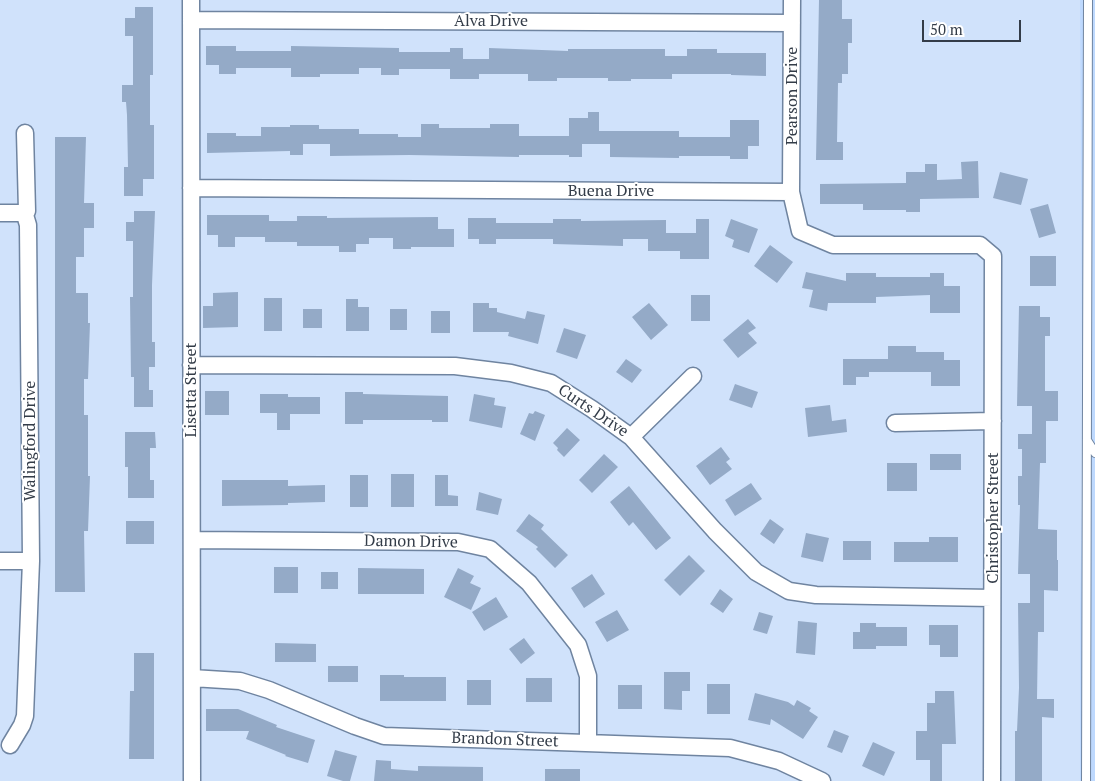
<!DOCTYPE html>
<html>
<head>
<meta charset="utf-8">
<style>
	body { margin:0 }
	#map { position:relative; width:1095px; height:781px; overflow:hidden; background:#d0e2fb; font-family:"PT Serif",serif }
	canvas { display:block }
	.scale { position:absolute; left:922px; top:20px; width:99px; height:22px; box-sizing:border-box; border:2px solid #333c48; border-top:0; padding-left:6px; font-size:15px; line-height:18px; white-space:nowrap; color:#333c48; -webkit-text-stroke:4px #fff; paint-order:stroke }
</style>
</head>
<body>
<div id="map">
<canvas width="1095" height="781"></canvas>
<div class="scale">50 m</div>
</div>
<script>
const g = document.querySelector('canvas').getContext('2d');
g.lineJoin = 'round';
function paint(path, color) {
  g.fillStyle = color;
  g.fill(path, 'evenodd');
}
function shape(rows) {
  const path = new Path2D();
  for (const r of rows) {
    path.moveTo(r[0], r[1]);
    for (let i = 2; i < r.length; i += 2) path.lineTo(r[i], r[i + 1]);
  }
  return path;
}
function strokePath(path, color, width, dash) {
  g.strokeStyle = color;
  g.lineWidth = width;
  g.lineCap = dash ? 'butt' : 'round';
  g.setLineDash(dash || []);
  g.stroke(path);
}
function write(font, color, halo, rows, align = 'center') {
  g.font = font + ' "PT Serif",serif';
  g.lineWidth = 4;
  g.setLineDash([]);
  g.textBaseline = 'middle';
  g.strokeStyle = halo;
  g.fillStyle = color;
  for (const [text, x, y, turn = 0] of rows) {
    g.save();
    g.translate(x, y);
    g.rotate((+turn || 0) * Math.PI / 180);
    g.textAlign = isNaN(turn) ? turn : align;
    if (halo) g.strokeText(text, 0, 0);
    g.fillText(text, 0, 0);
    g.restore();
  }
}
paint(shape([
	[1080,0,1095,0,1095,781,1080,781,1080,609,1084,396,1082,354]
]), '#bed9fe');
paint(shape([
	[819,0,842,0,842,19,852,19,852,43,848,43,848,74,842,74,842,83,838,83,837,142,843,142,843,160,816,160],
	[135,7,153,7,153,75,150,75,150,125,154,125,154,179,143,179,143,196,124,196,124,167,128,167,127,115,126,102,122,102,122,85,133,85,133,36,125,36,125,18,135,18],
	[206,46,236,46,236,51,291,51,291,46,399,48,399,52,450,52,450,48,463,48,463,59,489,59,489,48,568,51,568,49,665,49,665,56,687,56,687,49,717,49,717,53,766,53,766,76,731,75,731,74,672,74,672,79,631,79,631,81,608,81,608,78,557,78,557,81,528,81,528,74,479,74,479,79,450,79,450,69,399,69,399,75,381,75,381,68,359,68,359,74,320,74,320,77,291,77,291,68,236,68,236,74,219,74,219,65,206,65],
	[588,112,599,112,599,131,679,131,679,137,730,137,730,120,759,120,759,146,748,146,748,159,730,159,730,156,679,156,679,158,610,157,610,144,582,144,582,157,569,157,569,155,519,155,519,157,409,155,330,156,330,144,303,144,303,155,290,155,290,151,207,153,207,133,236,133,236,136,261,136,261,127,290,127,290,125,319,125,319,129,359,129,359,134,398,134,398,137,421,137,421,124,439,124,439,128,490,128,490,124,519,124,519,136,569,136,569,118,588,118],
	[55,137,86,137,84,203,94,203,94,228,84,228,84,257,76,257,76,293,88,293,88,323,90,323,88,379,84,379,84,415,88,415,88,476,90,476,88,531,84,531,85,592,55,592],
	[978,161,979,198,920,199,920,212,906,212,906,210,863,210,863,204,820,204,820,184,906,183,906,172,925,172,925,164,937,164,937,180,962,179,961,162],
	[1000,172,1028,179,1021,205,993,198],
	[1048,204,1056,233,1039,238,1030,209],
	[134,211,155,211,152,285,152,342,155,342,155,367,149,367,149,390,153,390,153,407,134,407,134,377,131,377,130,297,133,297,133,241,126,241,126,222,134,222],
	[207,215,269,215,269,221,297,221,297,216,327,216,327,218,438,217,438,229,454,229,454,247,411,247,411,249,393,249,393,238,369,238,369,244,356,244,356,252,339,252,339,246,297,246,297,242,265,242,265,237,235,237,235,247,218,247,218,235,207,235],
	[468,218,496,218,496,223,553,223,553,219,581,219,581,221,666,220,666,233,696,233,696,219,709,219,709,259,680,259,680,251,648,251,648,239,623,239,623,246,553,244,553,239,496,239,496,244,479,244,479,239,468,239],
	[731,219,758,229,749,253,732,247,734,240,725,236],
	[770,245,793,262,777,283,754,266],
	[1030,256,1056,256,1056,286,1030,286],
	[806,272,846,281,846,273,876,273,876,277,930,277,930,273,944,273,944,286,960,286,960,313,930,313,930,295,876,297,876,303,828,303,827,311,809,307,813,290,802,288],
	[238,292,238,327,203,328,203,306,213,306,213,293],
	[691,295,710,295,710,321,691,321],
	[264,298,282,298,282,331,264,331],
	[346,299,358,299,358,307,369,307,369,331,346,331],
	[473,303,489,303,489,308,497,308,497,312,525,319,527,311,545,315,538,344,508,336,509,332,473,332],
	[649,303,668,325,651,340,632,317],
	[1019,306,1040,306,1040,317,1050,317,1050,336,1045,336,1045,391,1058,391,1058,421,1046,421,1046,463,1040,463,1038,529,1057,530,1057,560,1058,560,1058,591,1044,590,1044,632,1038,632,1037,699,1054,699,1054,718,1042,717,1042,781,1015,781,1015,731,1017,731,1019,688,1018,603,1030,603,1030,574,1018,574,1020,505,1018,505,1018,476,1022,476,1022,449,1018,449,1018,434,1032,434,1032,406,1017,406],
	[303,309,322,309,322,328,303,328],
	[390,309,407,309,407,330,390,330],
	[431,311,450,311,450,333,431,333],
	[748,319,756,328,748,333,757,343,738,358,723,340],
	[564,328,586,335,577,359,556,352],
	[888,346,916,346,916,352,944,352,944,360,960,360,960,386,931,386,931,372,869,372,869,377,856,377,856,385,843,385,843,359,888,359],
	[626,359,642,370,632,383,616,372],
	[735,384,758,392,752,408,729,400],
	[205,391,229,391,229,415,205,415],
	[345,392,363,392,363,394,448,396,448,422,432,422,432,420,363,420,363,424,345,424],
	[260,394,288,394,288,397,320,397,320,414,290,414,290,430,277,430,277,413,260,413],
	[474,394,495,398,494,405,506,407,502,428,469,421],
	[830,405,832,421,846,419,847,432,808,437,805,408],
	[535,411,545,415,535,441,520,434,529,413,533,414],
	[567,428,580,440,564,457,557,450,558,448,553,443],
	[125,432,155,432,156,448,150,448,150,480,154,480,154,498,128,498,128,467,125,467],
	[721,447,730,459,726,462,732,469,710,485,696,466],
	[604,454,618,467,592,493,579,480],
	[930,454,961,454,961,470,930,470],
	[887,463,917,463,917,491,887,491],
	[391,474,414,474,414,507,391,507],
	[350,475,368,475,368,507,350,507],
	[435,475,448,475,448,495,458,496,458,506,435,506],
	[222,480,288,480,288,486,325,485,325,502,288,503,288,505,222,506],
	[751,483,762,499,735,516,725,500],
	[629,486,671,538,656,550,633,522,629,526,610,502],
	[479,492,502,499,498,515,476,510],
	[529,514,544,525,541,529,568,555,555,568,536,549,538,547,516,531],
	[770,519,784,529,774,544,760,534],
	[126,521,154,521,154,544,126,544],
	[806,533,829,538,823,562,801,557],
	[929,537,958,537,958,562,894,562,894,542,929,542],
	[843,541,871,541,871,560,843,560],
	[689,555,705,571,680,596,664,580],
	[274,567,298,567,298,593,274,593],
	[358,568,424,569,424,594,358,594],
	[458,568,474,576,470,583,481,588,471,610,444,597],
	[321,572,338,572,338,589,321,589],
	[592,574,605,594,584,608,571,588],
	[720,589,733,599,723,613,710,604],
	[496,597,508,617,484,631,472,612],
	[617,610,629,630,607,642,595,622],
	[759,612,773,616,767,634,753,630],
	[798,621,817,623,815,655,796,653],
	[860,623,876,623,876,627,907,627,907,646,876,646,876,649,853,649,853,632,860,632],
	[929,625,958,625,958,657,940,657,940,645,929,645],
	[524,638,535,653,521,664,509,649],
	[275,643,316,644,316,662,275,662],
	[134,653,154,653,154,759,129,759,130,691,134,691],
	[328,666,358,666,358,682,328,682],
	[664,672,690,672,690,691,682,691,682,710,664,709],
	[380,675,404,675,404,677,446,677,446,701,380,701],
	[526,678,552,678,552,702,526,702],
	[467,680,491,680,491,705,467,705],
	[707,684,730,684,730,714,707,714],
	[618,685,642,685,642,709,618,709],
	[935,691,954,691,956,744,942,744,942,781,930,781,930,760,916,760,916,731,927,731,927,703,935,703],
	[755,693,788,702,794,706,797,700,811,708,809,711,818,717,803,739,771,719,770,725,748,720],
	[206,709,238,709,277,725,276,727,315,740,308,763,285,756,286,755,246,739,249,731,206,731],
	[834,730,849,736,842,753,827,747],
	[873,742,895,752,884,776,862,766],
	[335,750,357,756,350,781,343,781,327,776],
	[376,760,391,761,391,769,418,771,418,766,483,767,483,781,374,781],
	[545,769,580,769,580,781,545,781]
]), '#94aac7');
const lane = shape([
	[1087,440,1095,453],
	[1086,781,1088,0]
]);
const street = shape([
	[191,0,192,781],
	[792,0,791,192,800,231,833,245,980,245,993,256,992,781],
	[191,20,792,23],
	[191,188,791,192],
	[0,213,20,213,25,215],
	[191,365,455,366,511,373,551,383,592,409,631,437,715,531,756,572,789,591,816,595,992,598],
	[895,423,993,421],
	[631,437,693,376],
	[192,540,458,542,490,549,529,583,578,645,588,676,588,743],
	[0,561,31,561],
	[192,678,240,681,269,690,355,726,384,736,730,748,779,761,822,781],
	[10,745,22,725,25,716,31,561,28,225,25,215,27,211,25,133]
]);
strokePath(lane, '#6f84a0', 10);
strokePath(street, '#6f84a0', 19);
strokePath(lane, '#fff', 8);
strokePath(street, '#fff', 16);
write('16px', '#333c48', '#fff', [
	["Alva Drive",491,21],
	["Pearson Drive",792,96,-90],
	["Buena Drive",611,191],
	["Lisetta Street",191,390,-90],
	["Curts Drive",593,411,34],
	["Walingford Drive",30,441,-90],
	["Christopher Street",993,518,-90],
	["Damon Drive",411,542,1],
	["Brandon Street",505,740,2]
]);
</script>
</body>
</html>
